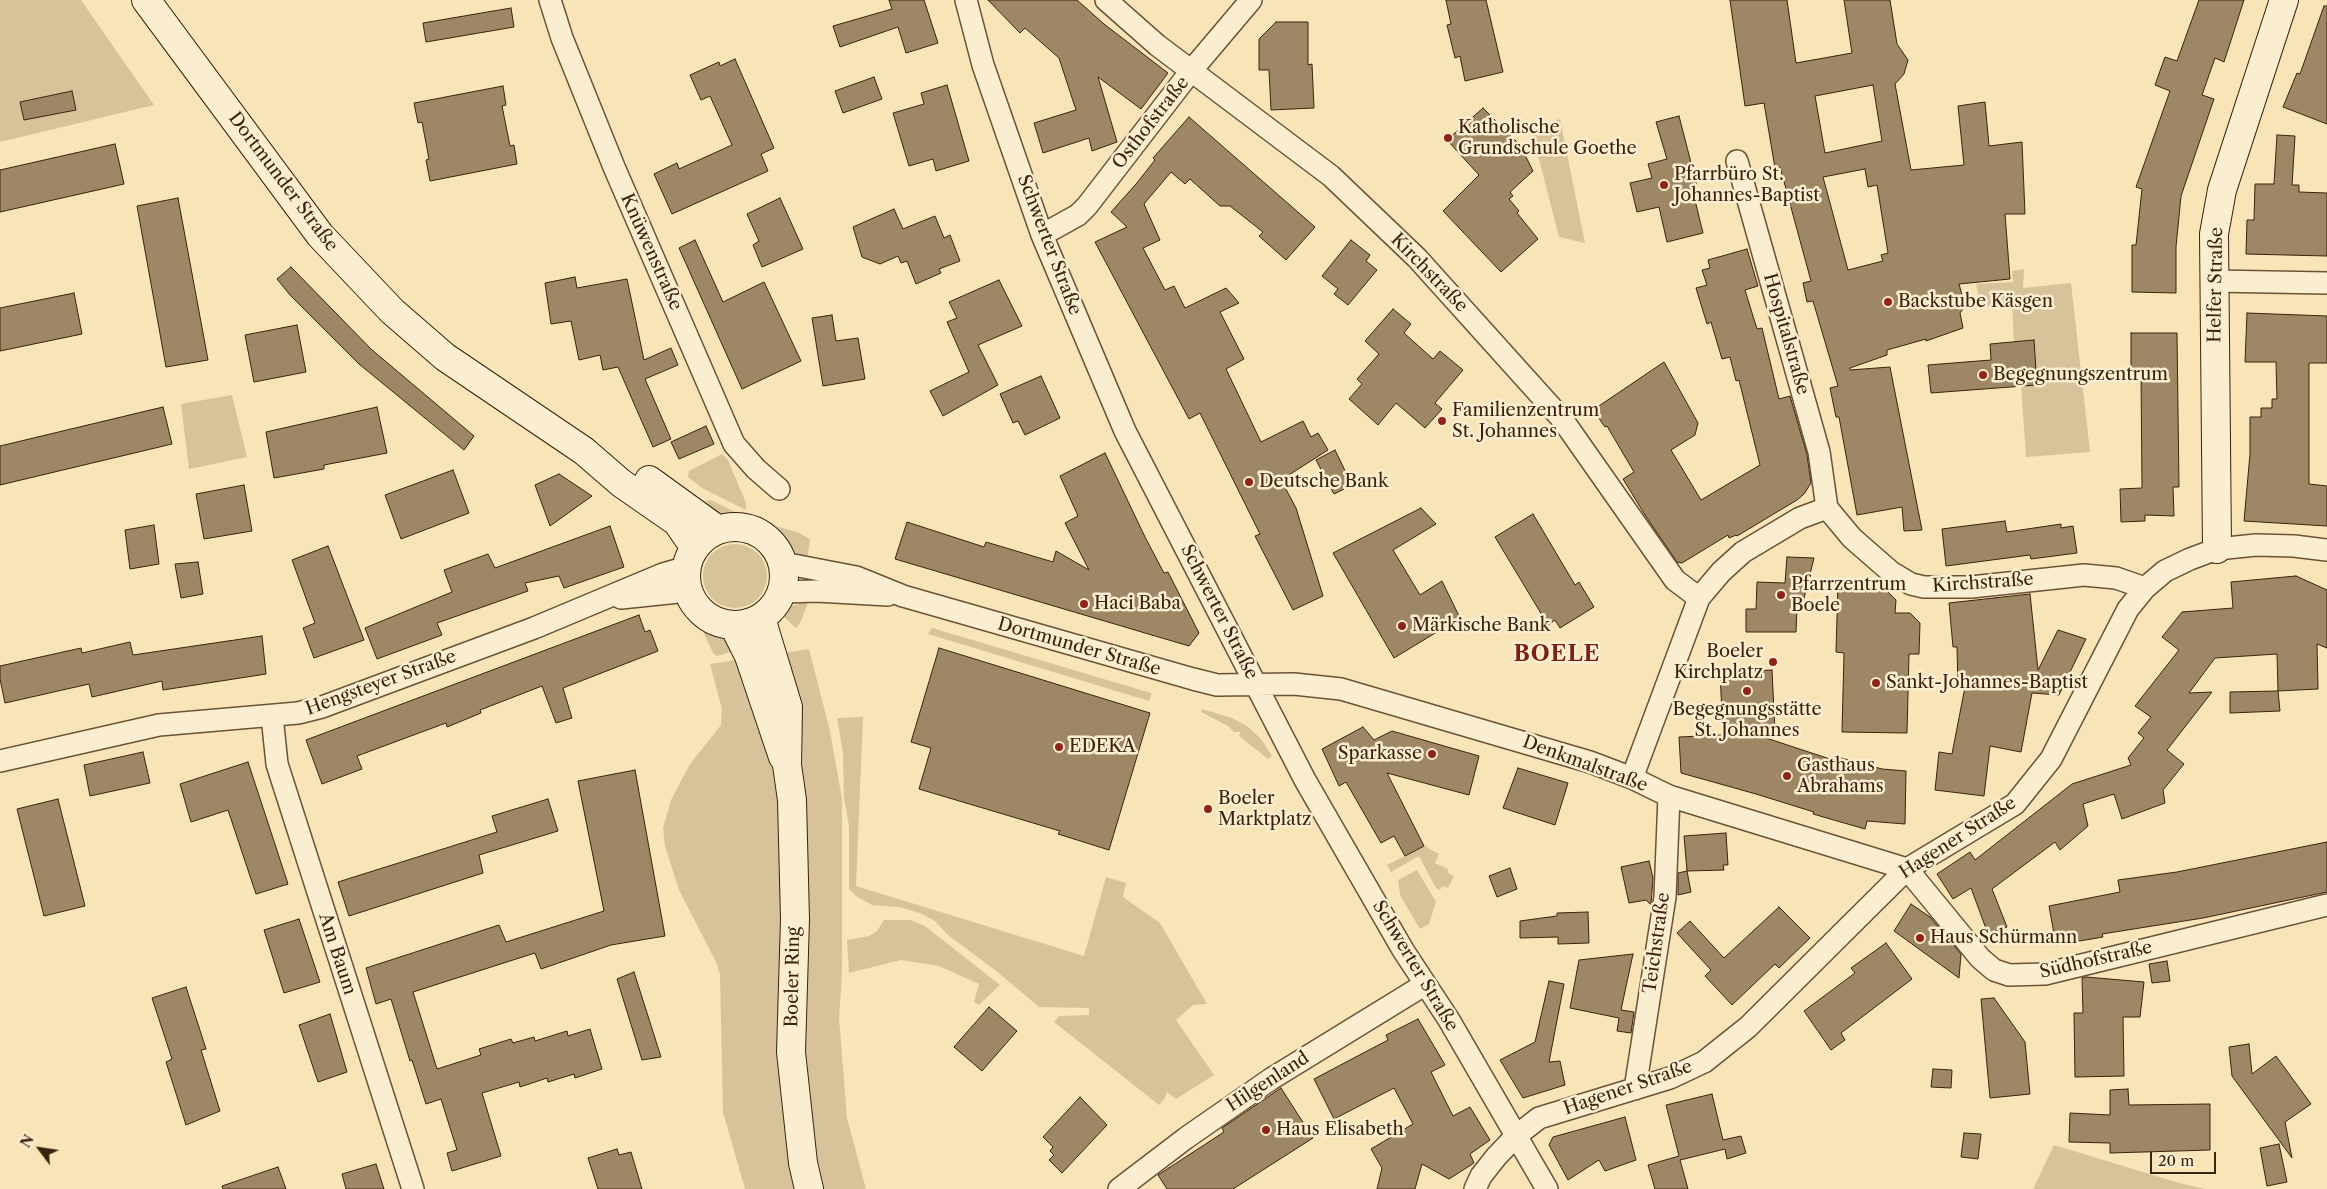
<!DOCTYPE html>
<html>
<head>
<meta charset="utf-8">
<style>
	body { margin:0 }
	#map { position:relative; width:2327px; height:1189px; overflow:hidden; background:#f7e4b7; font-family:"Libre Caslon Text",serif }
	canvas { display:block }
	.north { position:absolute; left:15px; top:1124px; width:50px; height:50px; -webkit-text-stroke:4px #faedd0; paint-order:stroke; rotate:301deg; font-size:14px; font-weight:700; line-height:20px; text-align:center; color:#3c220c }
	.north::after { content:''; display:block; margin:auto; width:18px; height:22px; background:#3c220c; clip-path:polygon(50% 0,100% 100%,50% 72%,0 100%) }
	.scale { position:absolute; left:2150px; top:1152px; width:66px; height:22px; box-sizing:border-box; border:2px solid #3c220c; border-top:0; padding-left:6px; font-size:15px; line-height:18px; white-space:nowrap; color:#3c220c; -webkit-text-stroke:4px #faedd0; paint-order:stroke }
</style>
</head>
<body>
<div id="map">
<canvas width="2327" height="1189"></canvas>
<div class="north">N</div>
<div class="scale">20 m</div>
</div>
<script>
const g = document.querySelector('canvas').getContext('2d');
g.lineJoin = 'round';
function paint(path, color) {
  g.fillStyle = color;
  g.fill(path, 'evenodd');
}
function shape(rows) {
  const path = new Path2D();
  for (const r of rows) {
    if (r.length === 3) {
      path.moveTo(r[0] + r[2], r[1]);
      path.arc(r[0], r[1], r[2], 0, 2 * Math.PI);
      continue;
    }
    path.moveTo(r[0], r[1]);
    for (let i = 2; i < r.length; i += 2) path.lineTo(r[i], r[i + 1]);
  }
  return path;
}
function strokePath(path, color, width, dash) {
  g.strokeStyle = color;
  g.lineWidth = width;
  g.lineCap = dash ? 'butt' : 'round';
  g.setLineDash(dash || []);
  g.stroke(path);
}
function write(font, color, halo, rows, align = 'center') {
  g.font = font + ' "Libre Caslon Text",serif';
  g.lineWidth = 5;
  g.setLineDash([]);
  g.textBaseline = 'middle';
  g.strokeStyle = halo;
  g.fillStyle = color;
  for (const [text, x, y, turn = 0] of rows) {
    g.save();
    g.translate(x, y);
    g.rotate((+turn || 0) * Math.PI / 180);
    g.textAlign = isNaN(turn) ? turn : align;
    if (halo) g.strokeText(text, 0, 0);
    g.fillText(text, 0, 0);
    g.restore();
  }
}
paint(shape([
	[0,0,81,0,154,105,0,142],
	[1560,119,1585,243,1559,237,1531,128],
	[2024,269,2023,288,2071,283,2090,452,2026,457,2021,386,2014,342,2012,304,1981,307,1976,284,2013,282,2012,271],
	[232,395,247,457,189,469,181,404],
	[722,454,728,460,746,503,746,510,702,488,688,477,689,471],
	[711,500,741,515,740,517,713,514,713,509,705,501],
	[768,524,797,532,810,539,807,560,794,553,767,526],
	[735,576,32],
	[809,600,801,621,796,628,781,614,792,606],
	[699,623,725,636,734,651,717,656,713,653],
	[932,628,1151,693,1151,696,1149,701,928,634],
	[809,649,830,731,842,799,842,974,839,1018,847,1118,866,1189,745,1189,723,1112,720,974,716,962,679,890,665,846,663,828,671,800,690,764,721,725,722,709,710,664],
	[1202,709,1232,718,1247,726,1261,739,1272,756,1268,759,1239,736,1241,732,1234,732,1228,726,1201,712],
	[863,717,856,886,1084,956,1106,877,1126,883,1123,897,1160,923,1207,1004,1193,1005,1176,1020,1214,1075,1176,1099,1167,1092,1165,1098,1159,1105,1054,1022,1059,1016,1089,1015,1089,1008,1039,1007,995,970,948,935,935,921,920,913,899,907,872,905,856,896,849,889,849,826,844,798,843,753,837,718],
	[1426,845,1428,848,1439,854,1435,863,1448,869,1448,873,1454,876,1448,888,1442,886,1440,890,1436,888,1419,856,1391,872,1387,865],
	[1417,870,1436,902,1429,924,1420,929,1400,895,1398,880],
	[884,920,910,920,925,926,1000,985,979,1005,974,1002,979,984,939,966,901,960,849,973,847,940,869,936,877,931],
	[2054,1145,2179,1183,2205,1189,2033,1189]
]), '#d7c39a');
const building = shape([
	[889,0,924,0,938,43,906,53,898,27,840,47,833,26,892,9,889,0],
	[988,0,1077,0,1104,24,1168,73,1141,109,1098,77,1117,142,1092,151,1089,138,1043,153,1034,123,1076,110,1059,58,1025,28,1020,33,988,0],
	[1446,0,1486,0,1503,72,1465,81,1460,56,1455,58,1447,25,1451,24,1446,0],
	[1730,0,1787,0,1796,63,1852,53,1844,0,1890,0,1897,44,1908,60,1904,74,1895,84,1911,170,1964,165,1958,106,1985,102,1989,146,2022,142,2025,214,2005,214,2010,279,1959,284,1965,306,1960,313,1963,328,1926,341,1926,339,1887,350,1887,355,1850,368,1850,370,1890,367,1922,530,1904,531,1902,507,1857,515,1839,417,1836,417,1830,388,1838,386,1813,301,1807,302,1803,283,1811,281,1780,167,1775,168,1764,103,1745,106,1730,0],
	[1873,85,1882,141,1825,153,1815,96,1873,85],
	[1865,169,1868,187,1877,185,1888,253,1881,255,1883,261,1848,270,1823,177,1865,169],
	[2199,0,2244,0,2224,62,2215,58,2202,95,2214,99,2181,196,2176,247,2176,293,2132,292,2132,245,2136,245,2142,189,2136,187,2170,91,2155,85,2165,57,2177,61,2199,0],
	[2324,6,2327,6,2327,124,2283,107,2297,73,2300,74,2324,6],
	[511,8,514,27,426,42,423,23,511,8],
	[1276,22,1308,22,1308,65,1312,64,1314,108,1271,110,1269,70,1259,70,1259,39,1276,22],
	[735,59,774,148,761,154,768,171,672,214,654,174,677,163,679,169,732,145,710,96,701,100,690,75,719,62,720,66,735,59],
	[874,77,882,99,843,113,835,91,874,77],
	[947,85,969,161,936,171,933,159,909,166,893,113,924,104,921,93,947,85],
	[503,86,506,105,502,106,510,146,514,145,517,164,430,181,426,160,429,159,422,122,418,123,414,103,503,86],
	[72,91,76,110,24,120,20,102,72,91],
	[1483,108,1520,145,1533,171,1510,192,1513,196,1509,199,1519,211,1517,213,1538,239,1501,272,1443,211,1479,175,1447,140,1483,108],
	[1679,116,1697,186,1692,188,1703,233,1667,242,1659,207,1637,212,1630,183,1652,178,1648,164,1667,159,1656,122,1679,116],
	[1189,117,1315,227,1286,260,1259,236,1263,232,1230,206,1220,206,1190,179,1185,184,1171,172,1144,204,1160,240,1143,248,1165,290,1174,286,1185,308,1226,288,1239,303,1220,312,1244,359,1226,369,1261,442,1303,421,1311,437,1318,433,1328,450,1281,480,1296,508,1323,596,1293,610,1255,536,1260,534,1200,413,1189,419,1095,242,1127,227,1111,212,1136,184,1155,160,1153,158,1189,117],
	[2277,135,2295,136,2292,185,2299,185,2299,192,2327,193,2327,256,2246,254,2247,220,2254,220,2255,184,2274,184,2277,135],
	[115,144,124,184,0,212,0,170,115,144],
	[178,198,208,360,166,367,137,206,178,198],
	[780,198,803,249,762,267,753,245,759,241,747,214,780,198],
	[894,209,903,229,935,216,944,238,950,235,960,261,939,269,941,273,916,284,907,261,901,263,898,256,880,264,862,257,853,227,894,209],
	[695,240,723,302,764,282,801,361,742,389,679,248,695,240],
	[1351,240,1370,255,1366,261,1377,270,1348,305,1334,294,1338,289,1322,276,1351,240],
	[1747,249,1758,286,1745,290,1757,329,1762,328,1779,399,1790,396,1807,455,1811,483,1804,494,1797,500,1737,536,1736,535,1729,538,1728,535,1682,563,1677,562,1645,515,1623,479,1634,472,1607,426,1605,427,1593,410,1664,362,1698,423,1695,435,1671,450,1701,500,1760,465,1739,380,1736,381,1730,357,1722,359,1711,322,1707,324,1696,288,1707,285,1702,270,1710,268,1708,260,1747,249],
	[291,267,371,349,474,436,464,450,359,364,290,295,277,279,291,267],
	[575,277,577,288,627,279,644,360,671,348,678,365,645,379,671,439,653,447,618,367,603,370,600,355,579,360,571,321,551,324,545,283,575,277],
	[999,280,1022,326,978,345,998,385,943,416,930,391,969,372,947,322,957,318,949,302,999,280],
	[74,293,82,334,0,351,0,308,74,293],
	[1393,309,1411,324,1404,333,1433,359,1440,351,1463,370,1435,403,1442,409,1425,428,1396,403,1378,425,1349,399,1362,384,1357,379,1379,354,1365,341,1393,309],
	[2247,313,2327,316,2327,363,2309,363,2309,484,2327,486,2327,526,2244,521,2250,454,2250,417,2261,417,2261,408,2272,408,2272,399,2277,399,2276,362,2245,362,2247,313],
	[832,315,836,341,858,338,865,379,823,386,812,318,832,315],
	[297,325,306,372,254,382,245,335,297,325],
	[2131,333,2177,333,2179,487,2173,487,2174,516,2145,515,2145,521,2121,522,2120,489,2142,488,2141,372,2131,372,2131,333],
	[2034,340,2037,385,1931,393,1928,365,1991,360,1990,344,2034,340],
	[1041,376,1060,418,1025,435,1018,421,1013,423,1000,394,1041,376],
	[163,407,172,444,0,485,0,446,163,407],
	[377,407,387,453,324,465,324,469,274,478,266,432,377,407],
	[706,426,714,444,679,459,671,442,706,426],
	[1335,450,1352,485,1334,494,1316,460,1335,450],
	[1105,453,1145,537,1164,573,1168,572,1199,633,1189,646,895,559,907,522,984,547,986,542,1053,562,1056,551,1089,570,1065,523,1078,516,1060,476,1105,453],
	[453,470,469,513,401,539,385,495,453,470],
	[559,474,592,496,550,526,535,485,559,474],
	[244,485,252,531,204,539,196,494,244,485],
	[1421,508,1436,524,1393,550,1420,595,1442,581,1460,618,1394,658,1333,553,1421,508],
	[1533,514,1575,585,1579,582,1594,607,1560,628,1555,620,1548,625,1495,537,1533,514],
	[2005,521,2007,532,2061,524,2061,528,2073,526,2077,553,2031,559,2030,555,1946,566,1942,529,2005,521],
	[154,525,159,564,130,569,125,530,154,525],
	[610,526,624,567,564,588,559,576,525,583,528,591,437,623,442,635,377,659,365,628,452,592,444,570,488,554,495,568,610,526],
	[328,546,364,640,314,658,303,628,315,623,292,560,328,546],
	[1787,557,1814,558,1802,606,1797,607,1796,632,1746,632,1746,609,1756,609,1757,582,1785,583,1787,557],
	[198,562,203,594,181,598,175,564,198,562],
	[2296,576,2327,590,2327,648,2317,644,2318,689,2278,691,2277,654,2215,658,2189,693,2212,692,2167,750,2184,764,2163,790,2165,803,2122,819,2114,794,2083,804,2088,826,2060,850,2055,842,1992,889,2007,927,1988,934,1971,888,1953,899,1937,874,1970,852,1975,860,2072,784,2131,765,2128,758,2144,738,2138,733,2151,717,2135,706,2179,650,2162,637,2182,612,2233,608,2231,582,2296,576],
	[1838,582,1867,583,1871,589,1885,589,1896,600,1895,613,1910,613,1920,623,1919,654,1909,654,1907,733,1842,732,1844,653,1836,652,1838,582],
	[2030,594,2038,670,2058,630,2086,639,2059,695,2032,693,2021,752,1990,746,1984,796,1935,790,1939,752,1952,754,1965,687,1958,687,1957,647,1953,647,1949,603,2030,594],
	[639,615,645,632,650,630,658,651,563,688,572,718,556,723,542,686,480,710,481,713,447,727,446,723,357,756,362,769,322,784,306,740,639,615],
	[262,636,266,674,163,690,162,681,92,697,89,684,5,703,0,679,0,666,81,648,82,653,130,642,133,655,262,636],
	[939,648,1150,713,1109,850,1058,834,1060,831,919,789,931,748,911,742,939,648],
	[1772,670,1775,731,1758,731,1757,735,1833,760,1841,761,1841,758,1882,769,1906,771,1905,824,1867,821,1865,829,1813,814,1814,812,1756,794,1681,773,1679,737,1723,735,1720,672,1772,670],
	[2278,691,2280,711,2230,713,2230,692,2278,691],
	[1363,727,1374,740,1392,731,1479,756,1469,795,1387,773,1424,846,1405,856,1394,836,1381,843,1346,782,1339,786,1322,749,1363,727],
	[143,752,150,783,90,796,84,765,143,752],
	[248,762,288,884,256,894,228,810,191,822,180,784,248,762],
	[1518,768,1568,783,1555,825,1503,808,1518,768],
	[635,770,665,936,611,945,541,969,535,953,413,992,437,1069,481,1055,479,1049,511,1039,513,1043,534,1037,535,1041,567,1031,568,1036,590,1029,602,1069,575,1078,574,1074,548,1082,547,1078,520,1087,519,1082,482,1093,501,1156,452,1171,447,1153,457,1150,441,1099,426,1104,412,1060,410,1061,391,999,376,1004,366,968,499,925,506,942,604,911,578,781,635,770],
	[58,799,85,906,44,916,17,809,58,799],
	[548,799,558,831,479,855,483,873,349,916,338,882,497,832,492,816,548,799],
	[1726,833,1728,865,1723,865,1724,870,1687,871,1684,836,1726,833],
	[2327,842,2327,892,2203,918,2102,934,2103,937,2056,945,2049,906,2120,892,2118,880,2177,872,2327,842],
	[1649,861,1653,878,1651,905,1646,900,1629,903,1621,867,1649,861],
	[1510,868,1517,889,1497,897,1489,876,1510,868],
	[1687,871,1691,892,1678,895,1678,873,1687,871],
	[1911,904,1930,917,1961,954,1959,978,1894,931,1911,904],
	[1779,907,1810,938,1779,968,1775,964,1732,1005,1705,976,1711,970,1677,933,1690,921,1724,958,1779,907],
	[1588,912,1589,943,1558,944,1558,937,1520,938,1520,921,1557,916,1557,913,1588,912],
	[299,919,320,982,284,993,264,930,299,919],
	[1886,943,1912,979,1841,1033,1845,1040,1831,1050,1804,1011,1855,973,1851,968,1886,943],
	[1633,954,1621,1010,1634,1012,1631,1033,1617,1031,1619,1018,1570,1008,1579,960,1633,954],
	[2167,961,2170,981,2152,983,2149,964,2167,961],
	[634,972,661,1057,642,1060,617,979,634,972],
	[2086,977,2144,982,2140,1017,2123,1017,2124,1076,2075,1077,2074,1013,2083,1013,2082,978,2086,977],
	[1549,981,1564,984,1549,1062,1560,1061,1565,1085,1523,1098,1500,1060,1535,1042,1549,981],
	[186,987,206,1049,201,1050,220,1111,186,1125,166,1062,172,1059,152,998,186,987],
	[1994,998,2025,1042,2030,1094,1990,1098,1981,999,1994,998],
	[989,1007,1017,1031,982,1071,954,1047,989,1007],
	[330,1014,347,1072,318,1082,299,1025,330,1014],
	[1418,1019,1445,1065,1431,1072,1453,1116,1470,1107,1490,1140,1470,1154,1474,1163,1449,1179,1422,1164,1415,1189,1377,1189,1382,1168,1371,1149,1413,1124,1394,1088,1334,1119,1314,1079,1388,1040,1386,1035,1418,1019],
	[2249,1044,2252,1074,2276,1056,2311,1104,2285,1122,2292,1158,2232,1076,2229,1047,2249,1044],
	[1933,1069,1952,1070,1951,1088,1931,1087,1933,1069],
	[1281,1088,1313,1138,1233,1189,1167,1189,1158,1175,1224,1132,1222,1128,1281,1088],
	[2128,1089,2129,1105,2210,1104,2210,1150,2110,1153,2110,1143,2069,1142,2070,1113,2110,1115,2110,1090,2128,1089],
	[1712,1094,1723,1140,1741,1136,1746,1153,1727,1159,1725,1149,1680,1160,1688,1189,1655,1189,1648,1165,1679,1156,1666,1105,1712,1094],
	[1080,1097,1107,1125,1062,1173,1049,1160,1054,1155,1050,1151,1053,1147,1043,1137,1080,1097],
	[1625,1117,1636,1160,1605,1171,1599,1160,1568,1180,1549,1145,1553,1137,1625,1117],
	[1964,1133,1981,1134,1978,1159,1961,1157,1964,1133],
	[2279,1144,2287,1182,2267,1186,2260,1148,2279,1144],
	[617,1149,619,1155,631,1152,642,1189,598,1189,588,1158,617,1149],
	[376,1164,384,1189,346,1189,342,1174,376,1164],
	[278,1167,286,1189,223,1189,222,1186,278,1167]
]);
paint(building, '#9d8765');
strokePath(building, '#3c220c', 1);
const street = shape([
	[550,0,562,38,614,167,734,444,756,469,779,489],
	[966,0,983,65,1042,235,1125,431,1305,780,1403,950,1449,1020,1547,1189],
	[1106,0,1157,45,1331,176,1417,258,1562,419,1675,580,1699,598],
	[1737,161,1819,452,1827,508],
	[1042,235,1078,215,1087,206,1191,71,1251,0],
	[2213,281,2327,283],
	[783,563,856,577,903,596,1193,679,1217,685,1294,684,1341,689,1590,762,1632,778,1669,796,1907,869,1980,958,1994,970,2009,975,2045,974,2327,905],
	[782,592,817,591,888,595],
	[621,598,688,591],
	[272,716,277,764,413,1189],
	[0,761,159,725,298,713,322,707,534,628,663,574,687,567],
	[1632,778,1699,598,1721,572,1743,552,1800,518,1827,508,1852,538,1891,572,1911,584,1924,587,1971,587,2084,575,2116,578,2145,588],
	[1635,1089,1665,897,1669,796],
	[1119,1189,1186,1138,1271,1079,1424,985],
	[1475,1189,1481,1176,1496,1157,1516,1136,1539,1118,1670,1078,1704,1062,1748,1027,1907,869,2015,804,2051,759,2128,609,2145,588,2165,571,2190,559,2217,549,2256,545,2294,546,2327,550]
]);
const secondary = shape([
	[146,0,320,235,392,311,445,357,584,451,621,483,677,522,695,548],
	[649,480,718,530],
	[735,576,49],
	[2217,549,2214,234,2222,190,2284,0],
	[761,618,788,707,787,765,792,800,795,919,791,1052,803,1163,809,1189],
	[734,626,749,656,783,757]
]);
strokePath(street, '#6b5237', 24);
strokePath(secondary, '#3c220c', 30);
strokePath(street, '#faedd0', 21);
strokePath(secondary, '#faedd0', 28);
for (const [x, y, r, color] of [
	[1448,138,5,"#8f2418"],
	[1664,185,5,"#8f2418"],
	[1888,302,5,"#8f2418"],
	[1983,375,5,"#8f2418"],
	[1442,421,5,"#8f2418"],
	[1249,482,5,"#8f2418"],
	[1781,595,5,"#8f2418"],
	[1084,604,5,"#8f2418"],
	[1402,626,5,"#8f2418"],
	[1773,662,5,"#8f2418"],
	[1876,683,5,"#8f2418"],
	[1747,691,5,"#8f2418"],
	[1059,747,5,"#8f2418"],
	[1432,754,5,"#8f2418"],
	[1787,776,5,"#8f2418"],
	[1208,809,5,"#8f2418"],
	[1920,938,5,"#8f2418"],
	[1266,1130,5,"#8f2418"]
]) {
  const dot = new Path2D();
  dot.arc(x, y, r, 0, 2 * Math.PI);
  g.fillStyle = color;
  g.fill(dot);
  strokePath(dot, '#faedd0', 2);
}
write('18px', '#3c220c', '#faedd0', [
	["Osthofstraße",1151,123,-52],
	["Dortmunder Straße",283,182,53],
	["Schwerter Straße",1049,245,69],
	["Knüwenstraße",651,252,66],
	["Kirchstraße",1429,273,46],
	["Helfer Straße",2216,285,-89],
	["Hospitalstraße",1786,334,74],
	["Kirchstraße",1983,583,-4],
	["Schwerter Straße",1219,612,63],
	["Dortmunder Straße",1079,647,16],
	["Hengsteyer Straße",381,683,-20],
	["Denkmalstraße",1585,764,20],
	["Hagener Straße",1958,838,-33],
	["Teichstraße",1657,943,-82],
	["Am Baum",337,954,72],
	["Südhofstraße",2096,960,-13],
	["Schwerter Straße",1415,966,59],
	["Boeler Ring",793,977,-89],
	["Hilgenland",1268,1082,-33],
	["Hagener Straße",1628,1088,-19]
]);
write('18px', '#3c220c', '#faedd0', [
	["Katholische",1458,128],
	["Grundschule Goethe",1458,149],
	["Pfarrbüro St.",1674,175],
	["Johannes-Baptist",1674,196],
	["Backstube Käsgen",1898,302],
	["Begegnungszentrum",1993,375],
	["Familienzentrum",1452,411],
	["St. Johannes",1452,432],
	["Deutsche Bank",1259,482],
	["Pfarrzentrum",1791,585],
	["Boele",1791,606],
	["Haci Baba",1094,604],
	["Märkische Bank",1412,626],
	["Boeler",1763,652,"right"],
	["Kirchplatz",1763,673,"right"],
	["Sankt-Johannes-Baptist",1886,683],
	["Begegnungsstätte",1747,710,"center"],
	["St. Johannes",1747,731,"center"],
	["EDEKA",1069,747],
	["Sparkasse",1422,754,"right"],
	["Gasthaus",1797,766],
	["Abrahams",1797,787],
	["Boeler",1218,799],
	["Marktplatz",1218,820],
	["Haus Schürmann",1930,938],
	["Haus Elisabeth",1276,1130]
], 'left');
g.letterSpacing = '1px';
write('bold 22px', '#7a1f14', '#faedd0', [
	["BOELE",1557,655]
]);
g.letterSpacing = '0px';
</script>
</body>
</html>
